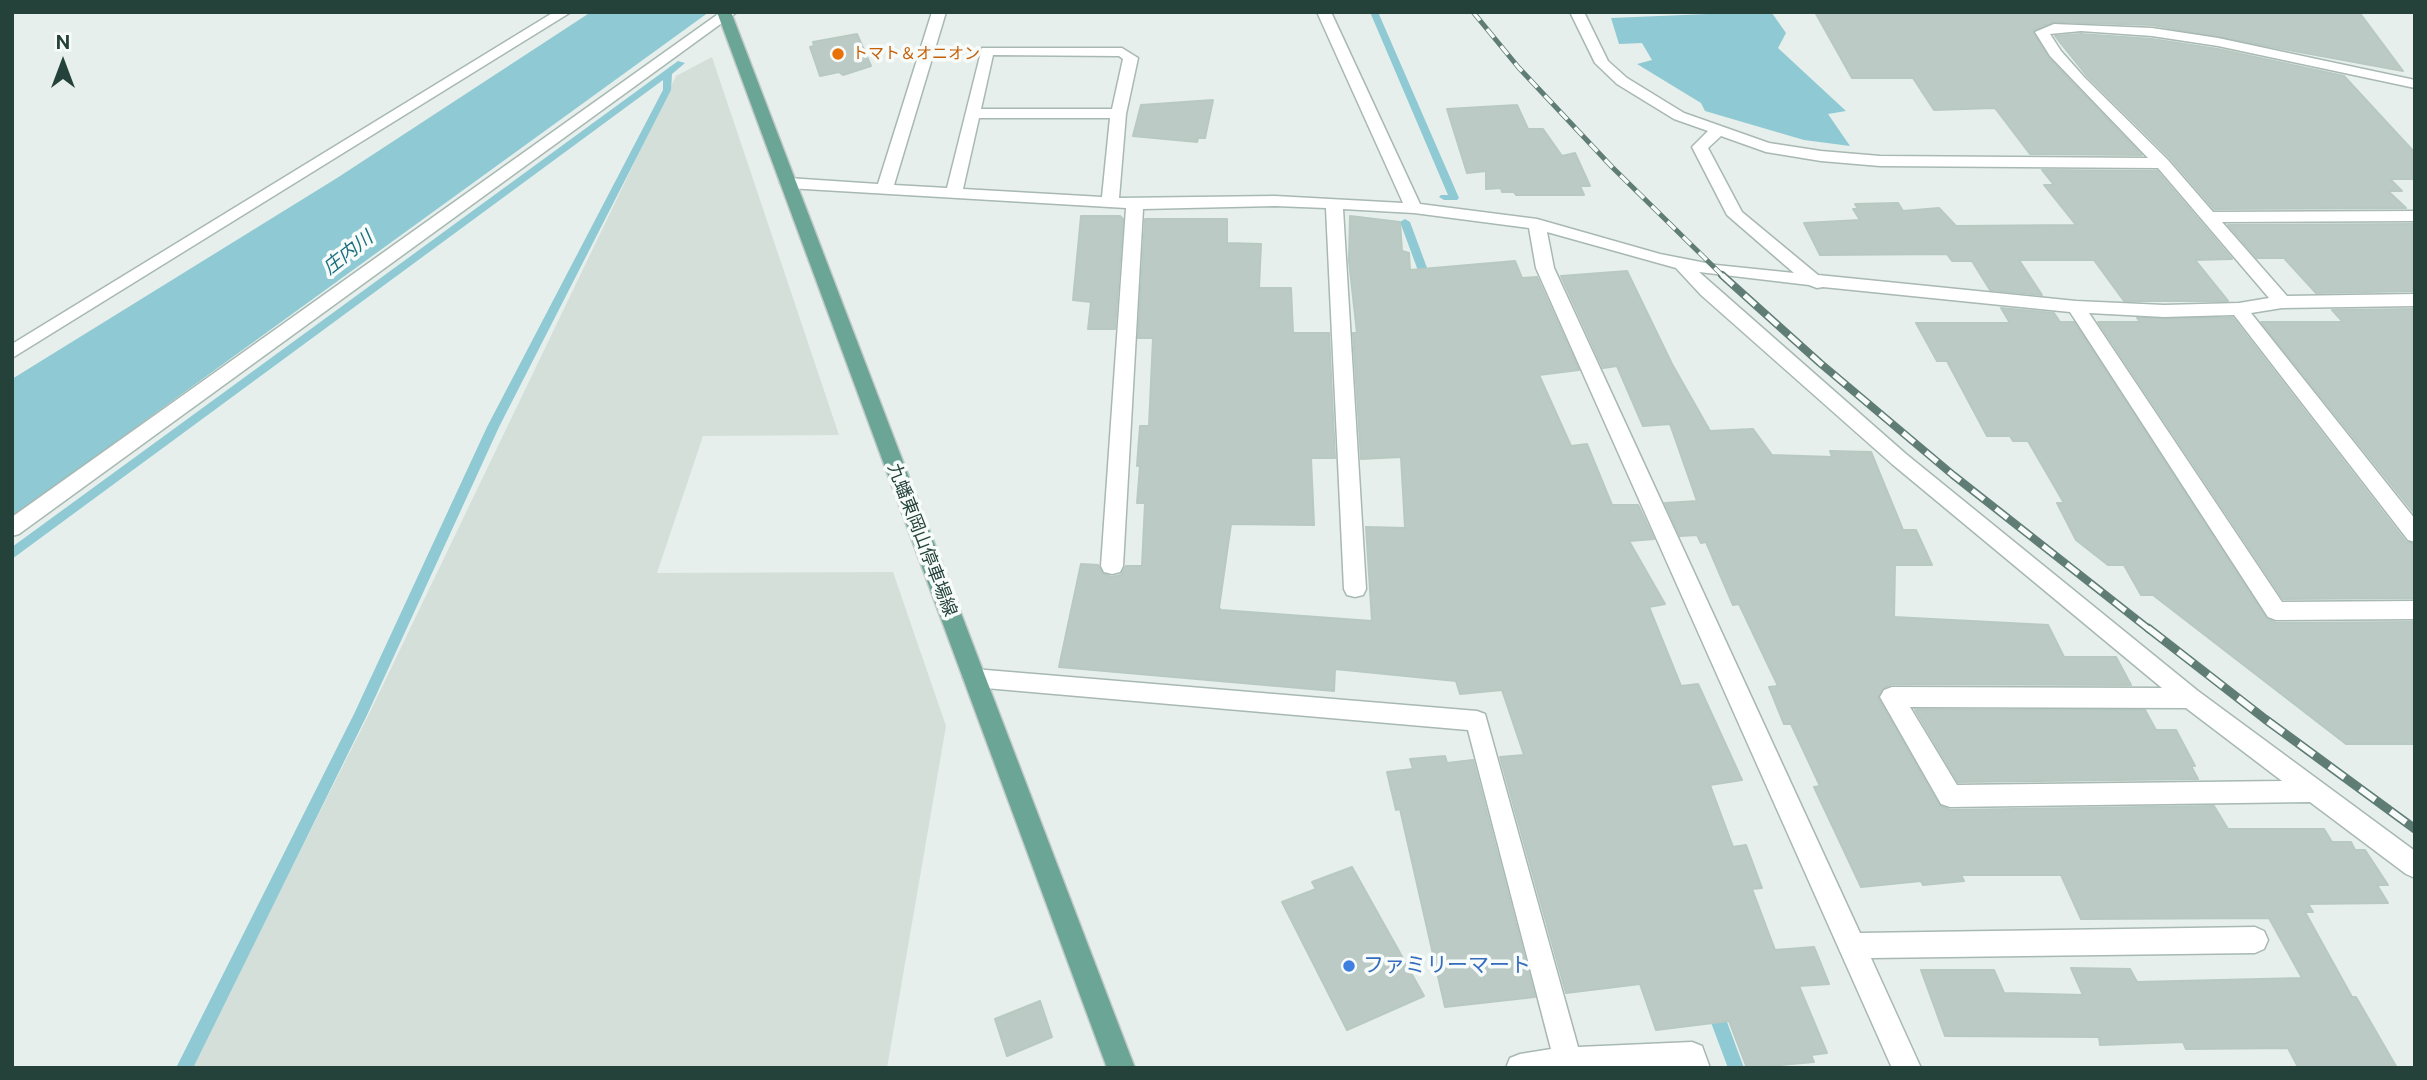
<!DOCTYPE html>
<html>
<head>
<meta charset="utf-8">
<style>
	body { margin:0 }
	#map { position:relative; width:2427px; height:1080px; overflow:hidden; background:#e6efeb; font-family:"Public Sans",sans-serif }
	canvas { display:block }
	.frame { position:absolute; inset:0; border:14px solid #24423a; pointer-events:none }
	.north { position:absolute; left:28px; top:28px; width:70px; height:70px; -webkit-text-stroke:5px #f7fbf9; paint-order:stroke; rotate:0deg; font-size:19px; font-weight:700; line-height:28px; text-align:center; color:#24423a }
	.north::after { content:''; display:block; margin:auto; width:24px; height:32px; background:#24423a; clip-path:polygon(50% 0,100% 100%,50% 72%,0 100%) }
</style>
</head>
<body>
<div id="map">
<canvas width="2427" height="1080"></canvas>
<div class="frame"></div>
<div class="north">N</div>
</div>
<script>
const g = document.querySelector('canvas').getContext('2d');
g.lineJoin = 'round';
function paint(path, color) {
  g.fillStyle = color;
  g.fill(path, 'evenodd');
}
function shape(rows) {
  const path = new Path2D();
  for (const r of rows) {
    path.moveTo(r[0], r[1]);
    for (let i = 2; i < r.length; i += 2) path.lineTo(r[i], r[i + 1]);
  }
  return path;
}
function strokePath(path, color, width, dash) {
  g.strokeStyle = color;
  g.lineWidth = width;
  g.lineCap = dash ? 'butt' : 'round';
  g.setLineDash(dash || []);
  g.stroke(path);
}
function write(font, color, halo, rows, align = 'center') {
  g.font = font + ' "Public Sans","Noto Sans JP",sans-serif';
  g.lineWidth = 7;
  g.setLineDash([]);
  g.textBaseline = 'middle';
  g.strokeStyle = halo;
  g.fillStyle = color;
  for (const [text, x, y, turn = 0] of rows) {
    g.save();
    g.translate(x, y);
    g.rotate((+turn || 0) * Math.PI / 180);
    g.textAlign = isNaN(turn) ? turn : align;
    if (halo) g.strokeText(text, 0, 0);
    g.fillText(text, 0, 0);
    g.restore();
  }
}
paint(shape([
	[712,57,839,435,703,436,657,573,893,572,946,726,887,1068,191,1068,369,714,676,76]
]), '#d4dfda');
paint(shape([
	[591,12,709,12,12,517,12,379,337,178],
	[1732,13,1772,13,1786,33,1778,48,1846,111,1828,114,1850,146,1804,140,1705,111,1701,103,1637,64,1652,60,1642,43,1619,44,1611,18]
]), '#8ec9d4');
paint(shape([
	[1370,12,1378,12,1459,198,1457,200,1444,200,1439,197,1441,195,1448,195,1370,12],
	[678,61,685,63,672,74,671,90,499,427,367,715,193,1068,176,1068,354,714,487,427,663,90,663,80,12,559,12,547,678,61],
	[1405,219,1410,222,1433,284,1432,286,1428,287,1423,284,1400,222,1405,219],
	[1714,1001,1720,1003,1744,1068,1728,1068,1706,1009,1708,1003,1714,1001]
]), '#8ec9d4');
const building = shape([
	[1815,12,2359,12,2403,71,2152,25,2053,22,2033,31,2048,57,2142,155,2030,154,1995,108,1934,110,1913,78,1852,78,1815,12],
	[857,34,871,66,843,75,839,72,820,76,810,47,814,46,813,42,857,34],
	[2081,34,2152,39,2218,49,2344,76,2415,153,2415,179,2390,179,2402,191,2388,191,2406,208,2214,209,2170,158,2087,76,2055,36,2081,34],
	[1213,100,1205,138,1198,138,1197,142,1133,136,1141,105,1213,100],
	[1517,105,1528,129,1543,129,1562,156,1575,153,1590,186,1580,186,1584,195,1516,195,1514,192,1502,192,1501,188,1486,189,1486,171,1467,173,1447,109,1517,105],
	[2042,170,2157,171,2232,259,2195,260,2228,301,2124,301,2094,260,2019,260,2042,295,1990,290,1972,261,1952,261,1947,254,1820,255,1804,223,1860,220,1853,209,1858,209,1855,204,1898,203,1903,211,1939,208,1956,226,2076,225,2044,185,2054,185,2042,170],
	[1081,216,1120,216,1123,219,1115,329,1088,329,1091,302,1073,300,1081,216],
	[1350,216,1400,222,1402,251,1409,253,1410,270,1515,261,1522,278,1537,277,1579,370,1539,375,1571,446,1587,444,1612,505,1638,505,1654,539,1629,541,1665,604,1649,607,1681,686,1698,684,1742,780,1710,785,1733,847,1746,845,1762,888,1752,889,1775,950,1814,947,1829,984,1799,986,1827,1053,1811,1055,1814,1062,1747,1068,1729,1021,1656,1030,1640,984,1566,993,1500,757,1524,755,1502,690,1460,694,1456,681,1335,669,1334,691,1059,667,1081,564,1098,565,1102,573,1111,577,1121,575,1126,566,1142,566,1145,503,1137,503,1140,466,1137,466,1140,426,1149,426,1153,338,1138,338,1145,219,1227,219,1227,243,1261,244,1259,288,1291,288,1293,333,1329,333,1335,458,1311,458,1314,525,1231,524,1219,608,1221,610,1372,621,1366,527,1405,528,1401,457,1361,459,1353,333,1357,333,1349,261,1350,216],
	[2415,224,2415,291,2316,293,2284,258,2257,258,2228,225,2415,224],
	[1627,271,1672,364,1710,431,1753,429,1772,455,1832,457,1830,451,1871,452,1903,530,1916,530,1932,565,1895,565,1894,617,2048,625,2064,657,2116,657,2131,685,1892,684,1883,688,1878,698,1939,805,1950,810,2214,806,2228,829,2324,829,2332,842,2351,842,2355,850,2365,850,2388,885,2377,885,2388,903,2308,904,2313,912,2305,912,2352,997,2356,997,2397,1068,2304,1068,2297,1065,2288,1048,2186,1049,2183,1042,2100,1045,2099,1037,1945,1036,1921,970,1994,970,2004,993,2083,995,2071,968,2130,969,2137,982,2302,978,2269,918,2081,919,2061,875,1961,875,1964,881,1923,885,1921,881,1861,887,1814,787,1820,786,1791,724,1784,724,1769,687,1778,686,1739,604,1733,605,1706,542,1701,543,1697,535,1680,536,1665,503,1697,501,1670,424,1643,426,1617,366,1603,368,1561,276,1627,271],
	[2001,308,2054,313,2060,322,2074,322,2267,619,2276,623,2415,622,2415,744,2346,744,2153,595,2141,595,2124,565,2108,565,2076,540,2057,503,2064,503,2028,441,2013,441,2010,436,1987,436,1947,361,1937,361,1916,323,2010,323,2001,308],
	[2415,309,2415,514,2261,322,2343,322,2332,310,2415,309],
	[2137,318,2233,318,2406,542,2415,544,2415,598,2283,599,2098,322,2140,322,2137,318],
	[1915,710,2145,710,2156,730,2176,730,2195,766,2191,766,2198,779,1958,782,1915,710],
	[1445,756,1447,763,1473,760,1535,997,1445,1007,1400,809,1396,810,1387,772,1413,769,1410,759,1445,756],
	[1352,867,1424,996,1347,1030,1282,902,1316,889,1312,882,1352,867],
	[1040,1001,1052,1037,1007,1056,995,1019,1040,1001]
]);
paint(building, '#bbcac4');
strokePath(building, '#b8c9c2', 2);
const minor = shape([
	[554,12,571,12,12,358,12,344,554,12],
	[721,12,737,12,19,534,12,536,12,517,721,12],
	[932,12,946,12,894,185,947,188,982,48,1122,48,1138,58,1126,114,1119,198,1275,196,1403,203,1317,12,1331,12,1420,204,1537,219,1660,254,1716,265,1794,273,1727,215,1692,147,1708,131,1674,119,1617,84,1595,63,1570,12,1584,12,1608,61,1627,78,1684,113,1769,143,1821,151,1880,156,2148,158,2050,56,2035,32,2054,24,2152,28,2218,38,2415,80,2415,88,2218,46,2152,36,2081,31,2050,34,2061,51,2085,78,2168,160,2213,212,2415,211,2415,221,2222,222,2287,296,2415,294,2415,306,2282,308,2251,313,2415,519,2415,542,2408,540,2234,315,2164,317,2089,313,2282,602,2415,601,2415,619,2276,620,2268,617,2070,312,1823,287,1817,288,1809,285,1699,272,1906,454,2198,691,2415,851,2415,878,2406,874,2310,802,1950,807,1941,804,1884,704,1880,697,1884,690,1892,687,2162,688,1892,464,1701,295,1676,268,1547,232,1554,268,1860,933,2255,927,2264,931,2268,940,2264,949,2255,953,1871,958,1921,1068,1892,1068,1536,268,1529,228,1414,213,1343,209,1366,589,1363,595,1355,597,1347,595,1344,589,1326,208,1275,206,1143,209,1123,566,1120,572,1112,574,1104,572,1101,566,1126,208,788,188,780,183,788,178,878,184,932,12],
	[993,55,1119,56,1123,59,1112,109,981,109,993,55],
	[979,118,1110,118,1102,197,963,189,979,118],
	[1721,136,1766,152,1821,161,1880,166,2158,168,2269,298,2239,303,2164,305,2076,301,1818,275,1742,212,1708,148,1721,136],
	[1910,707,2186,708,2282,781,1957,785,1910,707],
	[974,669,1477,711,1485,714,1578,1047,1692,1042,1702,1046,1710,1068,1506,1068,1510,1058,1520,1054,1551,1049,1468,730,974,687,966,685,963,678,966,671,974,669]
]);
const major = shape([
	[717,12,731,12,1135,1068,1107,1068,717,12]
]);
strokePath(minor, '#a8b8b2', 3);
strokePath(major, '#c2cac8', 3);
paint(minor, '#fff');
paint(major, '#6aa596');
const railFar2 = shape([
	[1473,12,1519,68,1612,167,1724,277]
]);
const railFar1 = shape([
	[1722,275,1820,363,1953,475,2150,630]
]);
const rail = shape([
	[2148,628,2265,719,2415,829]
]);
strokePath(railFar2, '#5f7d75', 5);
strokePath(railFar1, '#5f7d75', 8);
strokePath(rail, '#5f7d75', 9);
strokePath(railFar2, '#f7fbf9', 3.5, [11]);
strokePath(railFar1, '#f7fbf9', 5, [15]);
strokePath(rail, '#f7fbf9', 6, [19]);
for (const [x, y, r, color] of [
	[838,54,7,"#e8710a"],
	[1349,966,7,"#3f7fe0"]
]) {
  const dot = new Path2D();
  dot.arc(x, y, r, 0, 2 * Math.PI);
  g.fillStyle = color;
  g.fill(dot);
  strokePath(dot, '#f7fbf9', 2.5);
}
write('16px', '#c56008', '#f7fbf9', [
	["トマト＆オニオン",852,54]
], 'left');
write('18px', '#24423a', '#f7fbf9', [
	["九蟠東岡山停車場線",922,540,69]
]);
write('italic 19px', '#1c6f80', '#f7fbf9', [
	["庄内川",348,253,-38]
]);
write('21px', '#366cbe', '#f7fbf9', [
	["ファミリーマート",1363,966]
], 'left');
</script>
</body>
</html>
